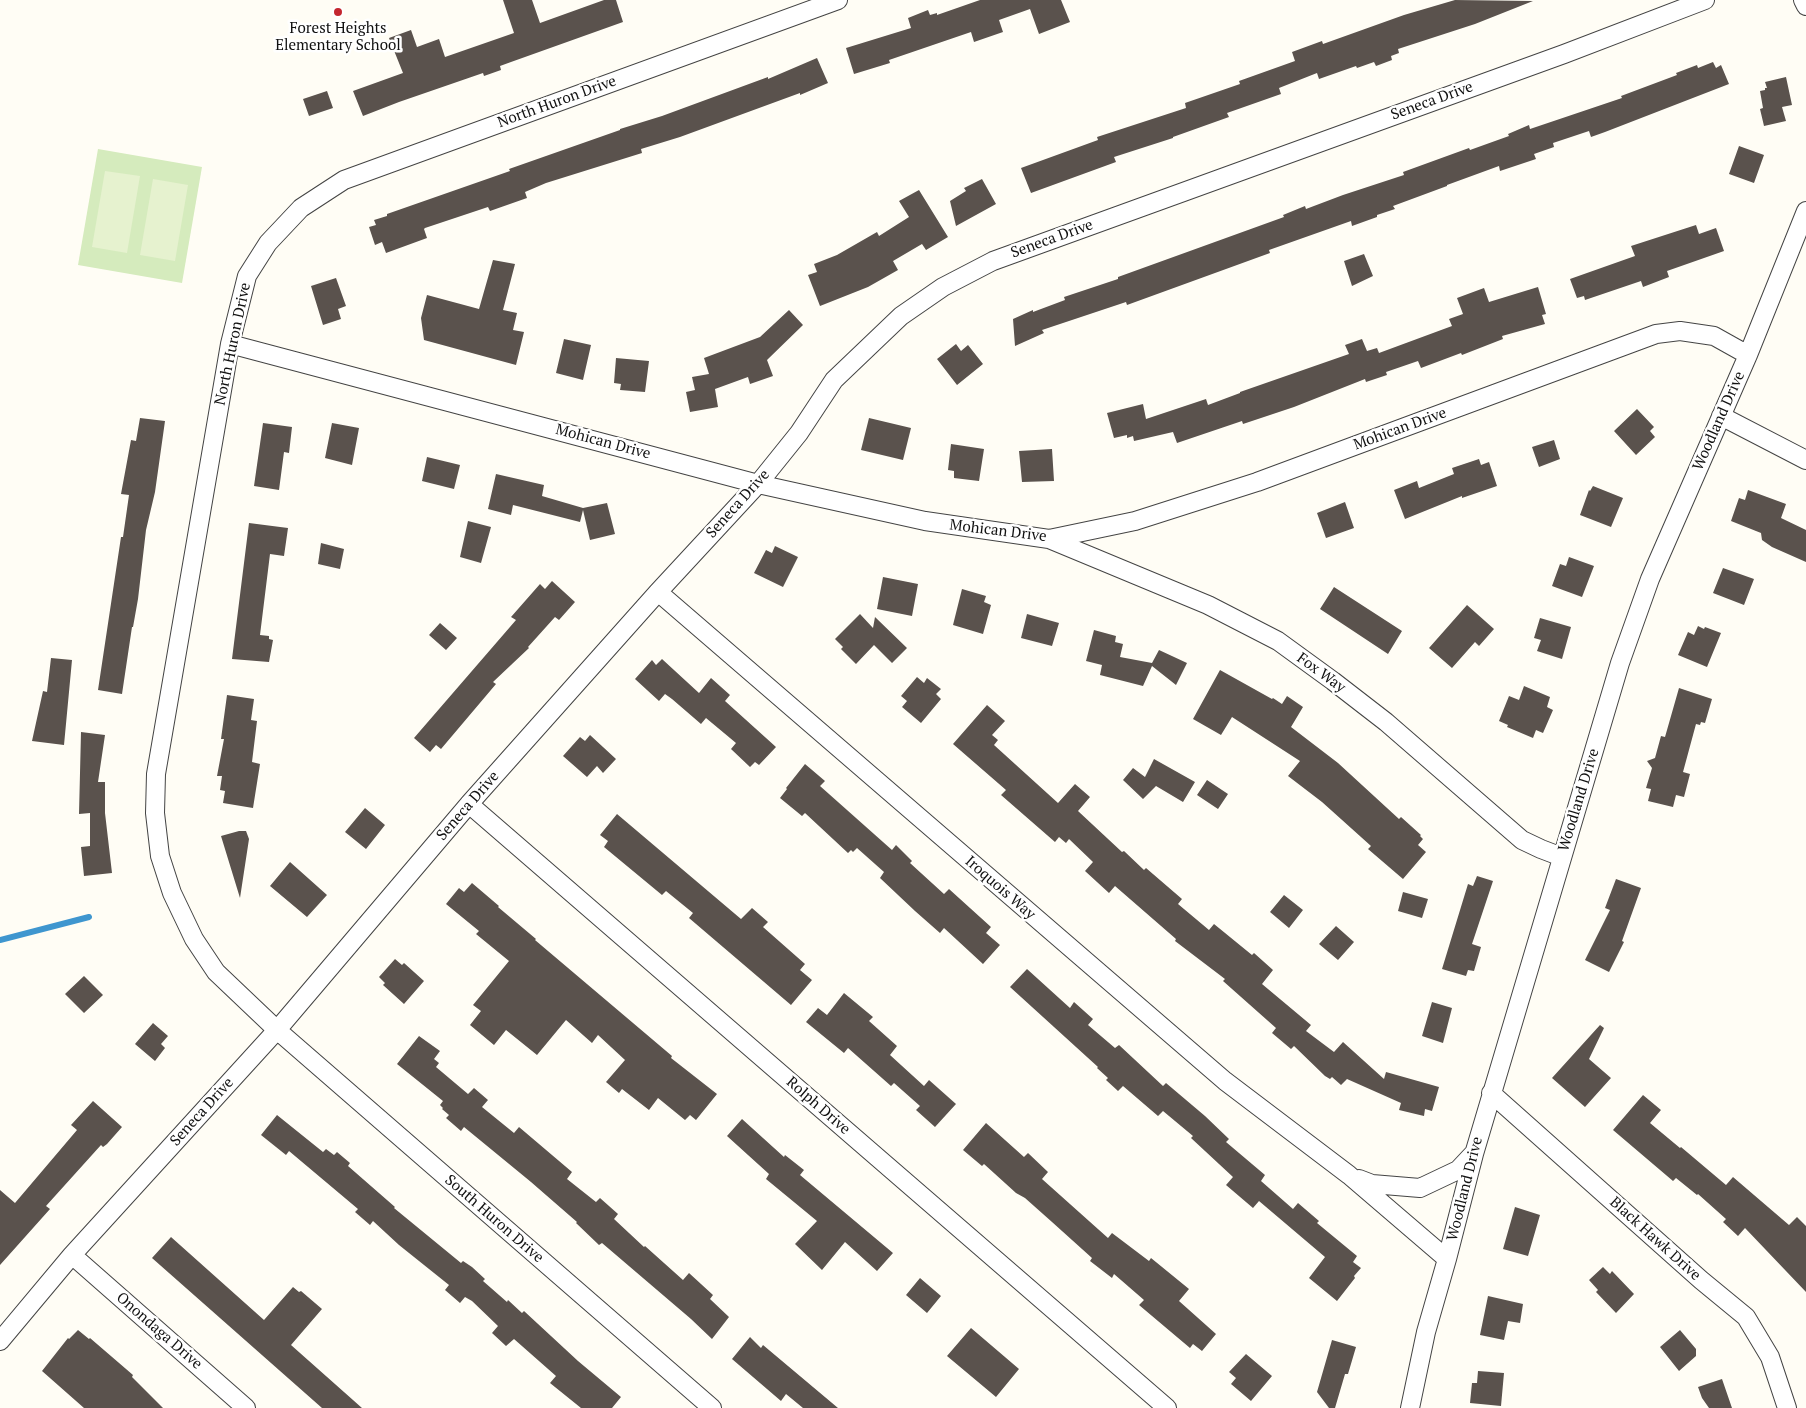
<!DOCTYPE html>
<html>
<head>
<meta charset="utf-8">
<style>
	body { margin:0 }
	canvas { display:block; background:#fffdf5 }
</style>
</head>
<body>
<canvas width="1806" height="1408"></canvas>
<script>
const g = document.querySelector('canvas').getContext('2d');
g.lineJoin = 'round';
function paint(path, color) {
  g.fillStyle = color;
  g.fill(path, 'evenodd');
}
function shape(rows) {
  const path = new Path2D();
  for (const r of rows) {
    path.moveTo(r[0], r[1]);
    for (let i = 2; i < r.length; i += 2) path.lineTo(r[i], r[i + 1]);
  }
  return path;
}
function strokePath(path, color, width, dash) {
  g.strokeStyle = color;
  g.lineWidth = width;
  g.lineCap = dash ? 'butt' : 'round';
  g.setLineDash(dash || []);
  g.stroke(path);
}
function write(font, color, halo, rows, align = 'center') {
  g.font = font + ' "PT Serif",serif';
  g.lineWidth = 5;
  g.setLineDash([]);
  g.textBaseline = 'middle';
  g.strokeStyle = halo;
  g.fillStyle = color;
  for (const [text, x, y, turn = 0] of rows) {
    g.save();
    g.translate(x, y);
    g.rotate((+turn || 0) * Math.PI / 180);
    g.textAlign = isNaN(turn) ? turn : align;
    if (halo) g.strokeText(text, 0, 0);
    g.fillText(text, 0, 0);
    g.restore();
  }
}
paint(shape([
	[98,149,202,167,182,283,78,265]
]), '#d5ebbd');
paint(shape([
	[105,171,140,176,127,253,92,247],
	[153,179,188,185,175,261,140,255]
]), '#e6f2cf');
strokePath(shape([
	[0,940,89,917]
]), '#3f96cf', 6);
paint(shape([
	[503,0,532,0,540,23,604,0,616,0,623,22,511,62,500,66,501,70,484,76,483,73,399,102,363,116,353,91,403,73,389,38,411,30,417,47,439,39,445,57,514,33],
	[980,0,1061,0,1070,22,1039,34,1030,9,999,20,1003,32,974,42,971,32,889,60,890,63,854,74,846,48,911,28,908,18,928,10,930,15,937,13,937,15],
	[1455,0,1533,1,1475,24,1398,49,1399,53,1391,56,1392,60,1376,66,1374,62,1357,68,1356,66,1319,79,1317,73,1279,88,1281,94,1227,113,1229,117,1173,137,1173,138,1114,157,1116,162,1031,193,1021,168,1098,140,1097,137,1186,108,1185,103,1240,84,1239,81,1295,61,1292,52,1322,41,1323,44,1404,15],
	[817,58,828,83,800,95,800,93,680,137,641,149,642,153,546,183,525,192,527,198,490,211,488,207,425,228,424,229,427,238,386,253,382,242,375,245,369,227,376,225,374,220,387,216,387,214,510,171,509,169,620,130,620,129,662,116,768,77,768,79],
	[1713,62,1716,68,1721,65,1729,84,1605,132,1591,137,1589,131,1553,143,1554,147,1534,154,1536,159,1500,171,1499,166,1447,185,1447,186,1393,206,1395,209,1377,215,1377,217,1352,226,1351,221,1269,250,1270,253,1127,305,1126,302,1042,330,1044,333,1015,346,1013,319,1033,310,1033,312,1065,300,1064,297,1118,279,1118,277,1284,217,1283,215,1305,206,1306,209,1343,195,1404,175,1403,172,1469,148,1470,150,1509,136,1508,134,1529,125,1530,129,1622,98,1621,96,1677,75,1676,73,1697,65,1698,68],
	[1786,77,1792,105,1782,107,1786,121,1764,126,1760,109,1763,108,1760,91,1765,90,1765,88,1767,88,1765,82],
	[327,91,333,108,309,116,303,99],
	[1739,146,1764,155,1754,183,1729,174],
	[982,179,996,204,956,226,950,201,966,191,964,188],
	[919,190,948,237,926,250,922,244,893,261,898,270,868,287,820,306,808,275,817,272,814,264,837,255,877,232,879,236,909,217,899,201],
	[1696,225,1699,234,1716,228,1724,251,1667,271,1669,277,1643,287,1641,281,1585,300,1584,296,1577,298,1570,279,1635,256,1631,246],
	[1364,254,1373,276,1352,286,1344,261],
	[493,260,515,264,503,310,517,313,513,330,524,332,516,365,424,340,421,318,427,295,479,309],
	[336,278,346,306,338,309,341,319,323,325,311,286],
	[1538,287,1546,314,1542,315,1545,324,1502,336,1503,339,1462,355,1461,353,1421,368,1418,361,1386,372,1387,375,1366,382,1365,379,1294,407,1243,424,1242,421,1177,443,1173,432,1134,441,1133,436,1127,438,1127,435,1114,438,1107,413,1143,404,1146,419,1206,399,1208,405,1240,393,1240,392,1349,354,1345,345,1362,339,1367,351,1377,348,1379,353,1452,326,1449,319,1463,314,1457,298,1484,288,1489,302],
	[789,310,803,325,767,360,773,376,750,384,748,377,715,389,718,407,690,412,686,392,695,390,692,377,709,374,704,358,760,337],
	[564,339,591,345,583,380,556,373],
	[956,344,961,351,968,345,983,364,957,385,937,359],
	[616,358,649,361,645,392,620,390,621,384,614,383],
	[1637,409,1654,427,1650,431,1655,437,1636,455,1614,431],
	[140,418,165,421,155,492,146,530,138,599,133,627,132,627,122,694,98,690,121,537,123,537,129,495,121,494,131,440,136,441],
	[869,418,911,428,903,460,861,450],
	[263,423,292,427,289,453,284,452,279,490,254,486],
	[332,423,359,428,352,465,325,458],
	[1554,440,1560,459,1539,467,1532,447],
	[951,444,984,449,979,481,954,478,954,471,948,470],
	[1052,449,1054,481,1022,482,1019,451],
	[427,457,460,465,454,489,422,481],
	[1479,459,1481,465,1489,462,1497,486,1462,498,1462,496,1405,519,1394,490,1417,481,1419,488,1454,474,1452,468],
	[496,474,544,485,542,496,583,508,607,503,615,534,590,540,583,510,580,522,513,505,511,515,488,509],
	[1593,486,1623,498,1611,527,1580,515,1589,490,1590,491],
	[1748,490,1786,504,1781,518,1806,530,1806,562,1772,547,1762,540,1761,533,1731,521,1739,498,1745,500],
	[1345,502,1354,528,1326,538,1317,513],
	[468,521,491,527,481,563,460,557],
	[249,523,288,528,284,556,270,554,260,635,269,636,269,639,273,640,269,662,232,659],
	[321,543,344,549,340,569,318,564],
	[775,546,798,557,783,587,754,573,766,550,772,553],
	[1569,557,1594,566,1582,597,1552,586,1560,564,1566,566],
	[1723,568,1754,579,1744,605,1713,593],
	[883,577,918,584,912,616,877,609],
	[552,581,575,602,559,620,555,617,528,647,529,648,493,682,496,684,441,749,436,745,430,752,414,738,516,620,511,617,540,584,545,589],
	[1334,587,1402,631,1388,654,1320,609],
	[962,589,986,596,984,602,991,605,983,634,953,625],
	[1467,605,1494,629,1479,646,1475,642,1452,668,1429,648],
	[860,614,873,628,875,617,907,648,892,663,874,645,856,664,841,649,843,647,835,639],
	[1027,614,1059,623,1052,646,1021,638],
	[1540,618,1571,627,1562,659,1537,651,1541,640,1534,638],
	[440,623,457,638,446,650,429,635],
	[1698,626,1704,629,1705,627,1721,633,1707,667,1678,655,1688,632,1694,635],
	[1094,630,1116,636,1115,642,1123,644,1120,657,1152,663,1159,650,1187,663,1176,685,1152,666,1143,686,1100,675,1102,665,1086,661],
	[51,658,72,660,64,745,32,741,43,691,47,692],
	[662,659,699,693,711,678,730,695,725,701,776,747,759,765,755,762,750,767,731,749,736,743,706,718,701,724,672,699,665,694,659,701,635,679,652,660,656,665],
	[1220,670,1272,699,1273,698,1282,704,1287,696,1303,707,1291,727,1338,763,1399,819,1401,817,1421,835,1420,836,1423,839,1418,845,1426,852,1403,879,1368,849,1371,846,1322,802,1288,776,1300,761,1232,717,1221,735,1193,719],
	[917,677,924,683,927,678,941,689,936,694,941,699,921,723,902,707,907,701,901,696],
	[1524,686,1550,697,1547,707,1553,710,1543,733,1536,730,1533,738,1507,727,1508,725,1499,721,1509,696,1519,700],
	[1679,688,1712,699,1705,723,1701,722,1700,725,1696,724,1683,772,1690,774,1684,797,1676,795,1673,807,1648,801,1651,789,1646,788,1652,768,1647,761,1655,758,1661,736,1665,737],
	[227,695,254,699,251,720,257,721,252,762,260,764,253,808,223,803,225,791,220,790,222,776,217,776,224,739,221,739],
	[987,705,1005,721,992,735,998,740,994,745,1058,803,1075,784,1090,797,1078,811,1122,852,1124,851,1144,870,1146,868,1182,899,1178,904,1209,930,1214,924,1252,955,1254,953,1273,970,1262,984,1311,1025,1306,1031,1334,1052,1343,1042,1384,1079,1386,1072,1439,1087,1432,1111,1425,1109,1424,1116,1399,1110,1401,1103,1347,1079,1341,1085,1332,1077,1330,1079,1325,1076,1294,1046,1291,1049,1272,1033,1276,1028,1223,981,1225,979,1175,941,1176,939,1115,886,1109,893,1085,871,1093,862,1069,839,1066,843,1059,837,1055,842,1001,795,1006,790,953,744],
	[81,732,105,735,98,782,105,782,105,813,112,873,84,876,81,847,90,846,90,813,79,814],
	[590,735,616,759,603,773,597,766,587,777,563,756,580,737,585,741],
	[1154,759,1195,782,1183,802,1156,786,1143,799,1123,780,1133,768,1145,777],
	[805,764,825,781,820,786,892,850,896,845,912,861,910,863,944,894,949,889,991,927,986,933,1000,945,983,964,944,928,940,933,915,911,880,878,884,872,857,848,853,852,851,850,848,853,805,813,802,816,780,798,787,789,786,788],
	[1207,780,1228,794,1218,809,1197,795],
	[365,808,385,825,366,849,345,832],
	[617,814,741,919,752,908,768,922,763,927,805,964,800,970,812,980,791,1005,689,918,693,913,666,891,662,895,604,847,608,841,600,835],
	[239,831,246,831,249,839,240,898,221,836],
	[290,862,327,895,307,917,270,886],
	[1477,876,1493,881,1472,944,1481,947,1474,971,1468,970,1466,976,1442,969,1468,884,1473,886],
	[1616,879,1641,888,1622,941,1624,942,1609,972,1585,960,1610,910,1605,908],
	[472,883,499,906,498,907,536,939,535,940,672,1056,671,1058,717,1094,696,1120,690,1115,685,1120,658,1098,649,1110,622,1089,619,1093,606,1082,625,1060,598,1035,592,1043,566,1020,537,1055,506,1030,494,1045,470,1025,481,1011,473,1005,509,961,476,934,479,931,446,904,459,888,464,892],
	[1403,892,1428,899,1422,918,1398,911],
	[1284,895,1303,910,1289,928,1270,912],
	[1336,926,1354,942,1338,960,1319,944],
	[395,959,402,965,404,963,424,981,404,1004,383,985,385,983,379,977],
	[1027,969,1070,1008,1074,1002,1093,1019,1088,1025,1115,1048,1119,1045,1163,1086,1166,1083,1205,1116,1229,1139,1226,1142,1265,1175,1261,1181,1293,1209,1298,1203,1319,1221,1317,1223,1357,1256,1353,1262,1361,1268,1354,1276,1355,1278,1337,1301,1309,1278,1325,1257,1259,1201,1253,1208,1226,1185,1233,1177,1191,1138,1193,1136,1163,1111,1158,1116,1123,1086,1118,1091,1106,1080,1108,1078,1097,1068,1098,1067,1010,987],
	[84,976,103,995,84,1013,65,994],
	[844,993,873,1017,869,1021,897,1046,890,1055,924,1086,929,1080,956,1104,935,1127,916,1110,920,1106,894,1083,891,1086,848,1048,844,1053,806,1022,818,1008,827,1015],
	[1432,1002,1452,1008,1443,1043,1422,1036],
	[153,1023,168,1036,161,1044,165,1048,155,1061,135,1044],
	[1600,1025,1604,1028,1589,1059,1611,1078,1585,1107,1552,1078],
	[419,1036,440,1051,434,1059,439,1063,436,1067,468,1094,474,1088,488,1100,482,1107,514,1133,519,1127,572,1172,567,1179,596,1202,600,1198,618,1214,614,1219,644,1247,645,1246,683,1280,689,1273,713,1295,710,1299,729,1317,712,1339,691,1319,602,1243,599,1245,576,1223,577,1222,531,1182,464,1127,461,1131,446,1118,449,1115,442,1109,443,1108,440,1105,443,1101,397,1064],
	[1643,1095,1661,1110,1650,1123,1680,1148,1681,1147,1726,1185,1733,1177,1789,1225,1797,1217,1806,1226,1806,1292,1745,1228,1738,1236,1723,1222,1726,1219,1698,1194,1697,1195,1676,1178,1673,1181,1613,1130],
	[93,1101,122,1127,107,1144,103,1147,101,1145,46,1206,50,1209,0,1265,0,1190,15,1203,77,1130,71,1125],
	[277,1115,323,1152,326,1149,334,1155,337,1152,350,1163,348,1166,395,1207,394,1208,461,1263,463,1261,472,1267,485,1279,483,1281,507,1302,508,1300,522,1313,524,1311,578,1361,621,1397,612,1408,581,1408,550,1383,556,1376,514,1339,506,1346,492,1333,498,1326,472,1301,465,1297,460,1303,445,1290,449,1285,399,1245,373,1221,370,1225,355,1212,358,1209,289,1151,286,1155,261,1135],
	[742,1119,784,1157,785,1155,804,1170,800,1175,893,1253,877,1271,845,1242,822,1270,795,1244,817,1221,766,1179,769,1174,727,1136],
	[986,1123,1024,1157,1028,1153,1048,1172,1042,1179,1108,1238,1112,1233,1149,1261,1151,1258,1189,1289,1179,1301,1216,1334,1202,1351,1193,1344,1190,1348,1139,1305,1144,1300,1114,1274,1112,1278,1090,1261,1092,1258,1052,1222,1025,1198,1016,1193,984,1164,982,1166,963,1150],
	[1515,1207,1540,1215,1528,1256,1503,1249],
	[171,1237,264,1320,293,1287,299,1292,301,1291,322,1309,291,1345,362,1408,322,1408,152,1258],
	[1603,1267,1610,1274,1612,1271,1634,1294,1616,1313,1596,1292,1598,1290,1589,1280],
	[920,1278,941,1296,927,1313,906,1295],
	[1488,1296,1523,1304,1520,1323,1508,1321,1504,1340,1480,1335],
	[971,1328,1019,1369,996,1397,947,1356],
	[78,1330,89,1339,90,1338,133,1375,132,1377,163,1408,84,1408,42,1371,68,1338,69,1339],
	[1680,1330,1696,1349,1696,1356,1679,1371,1660,1347],
	[750,1337,761,1348,763,1345,838,1408,803,1408,786,1394,781,1401,732,1359],
	[1332,1340,1356,1347,1348,1374,1345,1374,1335,1408,1329,1408,1317,1392],
	[1246,1354,1272,1376,1251,1401,1231,1384,1236,1378,1229,1372],
	[1478,1371,1504,1373,1501,1406,1470,1403,1472,1383,1477,1383],
	[1722,1379,1732,1408,1709,1408,1702,1398,1698,1387]
]), '#5a524d');
const street = shape([
	[1803,0,1806,6],
	[230,344,758,484,925,521,1049,539,1135,521,1257,482,1656,334,1680,331,1714,336,1748,355],
	[1721,416,1806,460],
	[1049,539,1208,605,1278,641,1333,681,1386,722,1522,840,1541,849,1562,857],
	[658,592,1225,1081,1349,1175,1447,1259],
	[469,804,1167,1408],
	[1491,1093,1701,1280,1746,1317,1770,1357,1787,1408],
	[1359,1179,1372,1184,1420,1188,1458,1170,1473,1154],
	[72,1255,246,1408],
	[0,1341,72,1255,277,1030,469,804,658,592,758,484,799,433,834,380,901,316,943,287,993,261,1564,54,1705,0],
	[712,1408,277,1030,216,972,194,939,172,893,160,856,155,813,156,774,230,344,247,276,268,243,301,208,344,180,838,0],
	[1410,1408,1426,1332,1447,1259,1474,1154,1620,663,1650,579,1748,355,1806,211]
]);
strokePath(street, '#444', 20);
strokePath(street, '#fff', 18);
for (const [x, y, r, color] of [
	[338,12,5,"#c4262e"]
]) {
  const dot = new Path2D();
  dot.arc(x, y, r, 0, 2 * Math.PI);
  g.fillStyle = color;
  g.fill(dot);
  strokePath(dot, '#fff', 2);
}
write('15px', '#111', '#fff', [
	["Forest Heights",338,29],
	["Elementary School",338,46]
]);
write('15px', '#111', '#fff', [
	["Seneca Drive",1432,101,-20],
	["North Huron Drive",557,102,-20],
	["Seneca Drive",1052,239,-20],
	["North Huron Drive",233,344,-78],
	["Woodland Drive",1719,421,-66],
	["Mohican Drive",1400,429,-20],
	["Mohican Drive",603,442,15],
	["Seneca Drive",738,504,-48],
	["Mohican Drive",998,531,7],
	["Fox Way",1321,673,36],
	["Woodland Drive",1579,800,-73],
	["Seneca Drive",468,806,-49],
	["Iroquois Way",1000,888,41],
	["Rolph Drive",818,1106,41],
	["Seneca Drive",202,1112,-48],
	["Woodland Drive",1465,1189,-76],
	["South Huron Drive",494,1219,41],
	["Black Hawk Drive",1655,1239,42],
	["Onondaga Drive",159,1331,41]
]);
</script>
</body>
</html>
